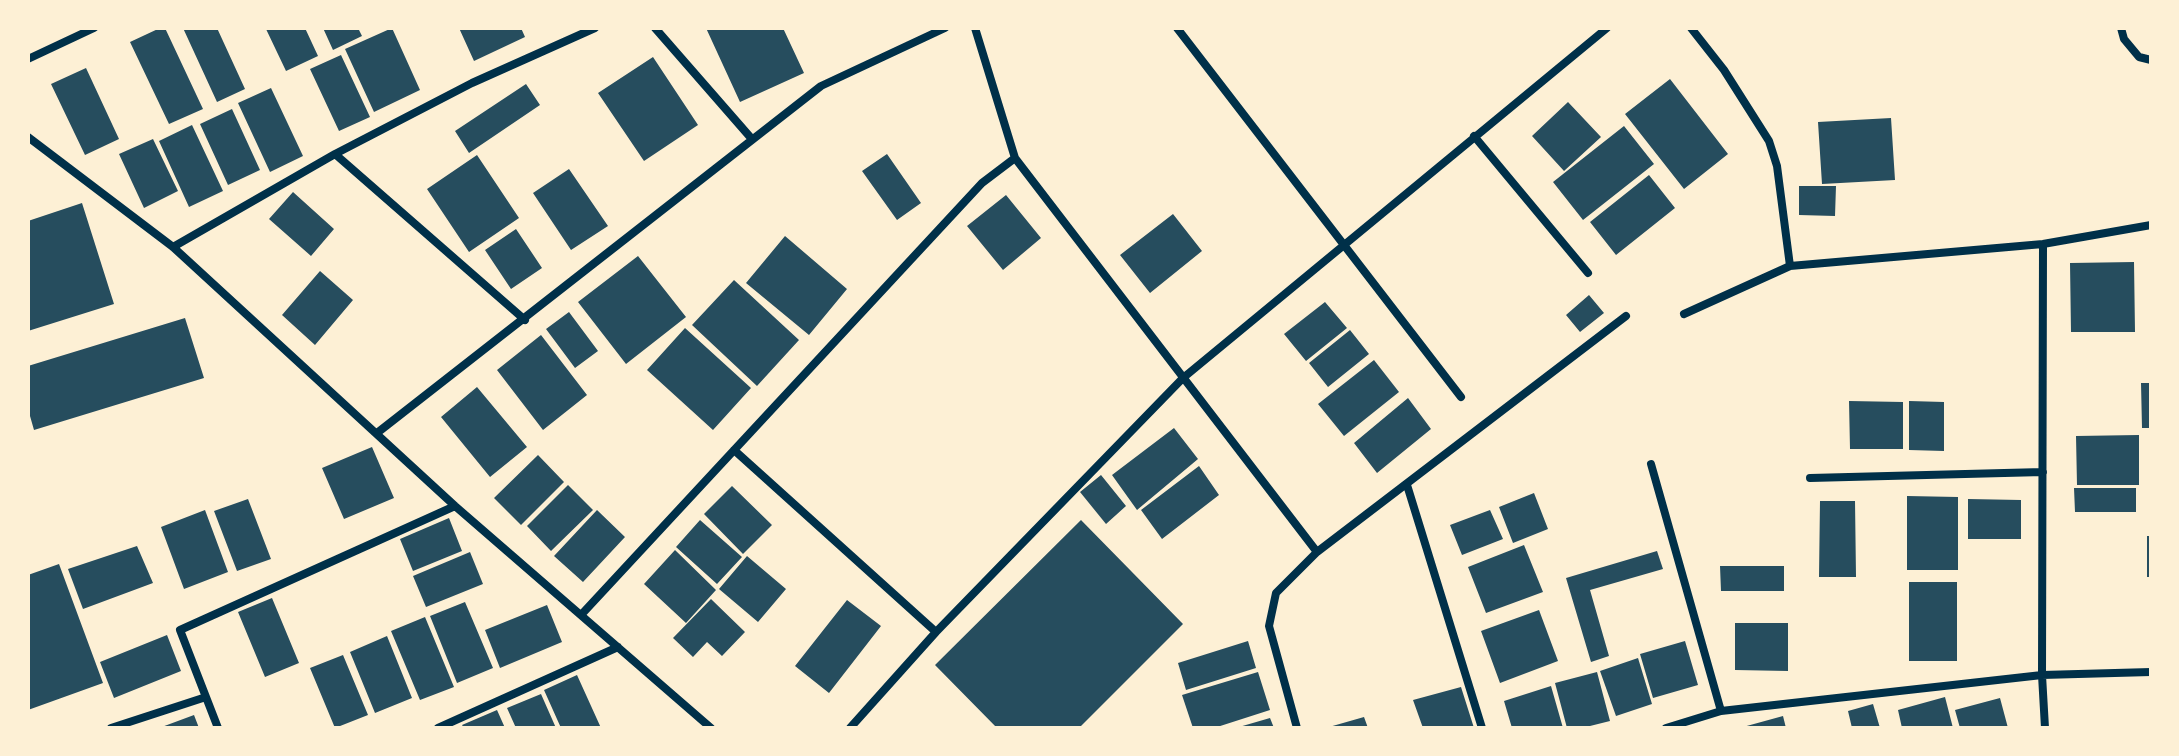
<!DOCTYPE html>
<html>
<head>
<meta charset="utf-8">
<style>
	body { margin:0 }
	#map { position:relative; width:2179px; height:756px; overflow:hidden; background:#fdf0d5; font-family:Karla,sans-serif }
	canvas { display:block }
	.frame { position:absolute; inset:0; border:30px solid #fdf0d5; pointer-events:none }
</style>
</head>
<body>
<div id="map">
<canvas width="2179" height="756"></canvas>
<div class="frame"></div>
</div>
<script>
const g = document.querySelector('canvas').getContext('2d');
g.lineJoin = 'round';
function paint(path, color) {
  g.fillStyle = color;
  g.fill(path, 'evenodd');
}
function shape(rows) {
  const path = new Path2D();
  for (const r of rows) {
    path.moveTo(r[0], r[1]);
    for (let i = 2; i < r.length; i += 2) path.lineTo(r[i], r[i + 1]);
  }
  return path;
}
function strokePath(path, color, width, dash) {
  g.strokeStyle = color;
  g.lineWidth = width;
  g.lineCap = dash ? 'butt' : 'round';
  g.setLineDash(dash || []);
  g.stroke(path);
}
paint(shape([
	[160,28,165,28,203,109,169,124,130,42],
	[183,28,217,28,245,89,217,102],
	[269,28,305,28,318,56,286,71,266,29],
	[323,28,358,28,362,36,333,50],
	[392,28,420,90,374,112,345,49],
	[459,28,521,28,525,37,474,61],
	[706,28,783,28,804,73,740,102],
	[341,55,370,117,339,131,310,69],
	[653,57,698,125,644,161,598,93],
	[86,68,119,139,85,155,51,84],
	[1670,79,1728,154,1684,189,1625,114],
	[526,84,540,105,469,153,455,131],
	[271,88,303,156,270,172,238,103],
	[1568,102,1601,137,1564,171,1532,136],
	[232,109,260,170,228,185,200,124],
	[1891,118,1895,180,1822,184,1818,122],
	[192,125,223,191,189,207,159,141],
	[1624,126,1654,164,1583,220,1553,182],
	[153,139,178,191,144,208,119,154],
	[887,154,921,203,897,220,862,171],
	[477,155,519,218,469,252,427,189],
	[569,169,608,226,571,250,533,193],
	[1649,175,1675,208,1616,255,1590,222],
	[1799,186,1836,186,1835,216,1799,215],
	[293,192,334,229,311,256,269,219],
	[1006,195,1041,238,1003,270,967,226],
	[82,203,114,304,28,331,28,221],
	[1173,214,1202,251,1150,293,1120,255],
	[516,229,542,268,511,289,485,250],
	[785,236,847,289,809,335,746,283],
	[638,256,686,317,626,364,578,302],
	[2134,262,2135,332,2071,332,2070,263],
	[320,271,353,300,315,345,282,315],
	[734,280,799,340,757,386,692,325],
	[1589,295,1604,313,1580,332,1566,315],
	[1325,302,1347,328,1306,361,1284,334],
	[569,312,598,351,575,368,546,329],
	[185,318,204,378,34,430,28,409,28,366],
	[685,328,751,388,713,430,647,370],
	[1350,330,1369,354,1328,387,1309,363],
	[541,335,587,395,543,430,497,370],
	[1374,360,1399,392,1344,436,1318,404],
	[2141,383,2151,383,2151,428,2142,428],
	[477,387,527,447,490,477,441,417],
	[1408,398,1431,429,1377,473,1354,443],
	[1849,401,1903,402,1903,449,1850,449],
	[1909,401,1944,402,1944,451,1909,450],
	[1174,428,1198,459,1137,510,1112,475],
	[2139,435,2139,485,2077,485,2076,436],
	[372,447,394,498,344,519,322,468],
	[538,455,564,482,521,525,494,498],
	[1199,466,1219,495,1162,539,1141,510],
	[1101,475,1126,506,1106,524,1080,492],
	[568,485,593,510,551,551,527,526],
	[732,486,772,525,743,554,704,514],
	[2074,488,2136,488,2136,512,2075,512],
	[1534,493,1548,529,1513,543,1499,507],
	[1907,496,1958,497,1958,570,1907,570],
	[248,499,271,559,237,571,214,511],
	[1968,499,2021,500,2021,539,1968,539],
	[1820,501,1855,501,1856,577,1819,577],
	[205,510,228,572,184,589,161,527],
	[597,510,625,537,583,582,554,556],
	[1490,510,1503,539,1462,555,1450,525],
	[449,518,462,551,413,571,400,539],
	[700,520,742,557,717,584,676,547],
	[1081,520,1183,624,1079,728,997,728,935,665],
	[2147,536,2151,536,2151,577,2147,577],
	[1524,545,1543,592,1486,613,1468,567],
	[137,546,153,583,83,609,68,569],
	[675,550,716,590,686,623,644,584],
	[1657,551,1663,569,1590,590,1609,656,1591,662,1566,578],
	[470,552,483,584,426,607,413,576],
	[747,556,786,589,758,622,719,589],
	[59,564,103,683,28,710,28,575],
	[1720,566,1784,566,1784,591,1721,591],
	[1909,582,1957,582,1957,661,1909,661],
	[272,598,299,663,265,677,238,612],
	[711,599,745,632,722,656,707,642,693,657,673,638],
	[847,600,881,626,829,693,795,666],
	[465,602,493,668,457,683,430,616],
	[547,605,562,642,500,668,485,630],
	[1539,610,1558,661,1500,683,1481,631],
	[425,617,454,687,420,700,391,631],
	[1735,623,1788,623,1788,671,1735,670],
	[167,635,181,671,114,698,100,662],
	[387,636,412,698,375,713,350,652],
	[1248,641,1256,668,1186,690,1178,663],
	[1685,641,1698,685,1653,698,1640,654],
	[343,655,368,715,335,728,310,668],
	[1638,658,1652,704,1616,716,1600,671],
	[1258,672,1270,710,1214,728,1193,728,1182,695],
	[1597,672,1610,721,1582,728,1567,728,1555,683],
	[577,675,601,728,561,728,544,690],
	[1551,686,1563,728,1512,728,1504,701],
	[1461,687,1474,728,1423,728,1413,700],
	[541,694,556,728,516,728,507,708],
	[1945,697,1953,728,1902,728,1898,710],
	[2000,698,2008,728,1960,728,1955,710],
	[1873,704,1880,728,1852,728,1848,711],
	[497,710,505,728,464,728,462,725],
	[194,715,199,728,159,728],
	[1783,716,1786,728,1743,728,1743,727],
	[1364,717,1368,728,1329,728,1329,727],
	[1270,718,1274,728,1239,728,1239,727]
]), '#264d5e');
strokePath(shape([
	[655,28,751,138],
	[975,28,1015,158],
	[1177,28,1461,397],
	[1691,28,1724,70,1769,141,1777,166,1790,266],
	[2121,28,2124,39,2139,57,2151,60],
	[28,59,94,28],
	[1474,136,1588,273],
	[28,137,173,247,455,506,711,728],
	[335,154,525,320],
	[2043,244,2042,675,2045,728],
	[173,247,335,154,472,83,595,28],
	[1684,314,1790,266,2043,244,2151,225],
	[377,433,821,86,945,28],
	[734,450,936,632],
	[1651,464,1721,711],
	[1810,478,2043,472],
	[1407,485,1482,728],
	[581,615,982,183,1015,158,1317,552],
	[111,728,206,697],
	[218,728,180,630,455,506],
	[438,728,618,647],
	[850,728,936,632,1183,378,1607,28],
	[1297,728,1269,626,1276,593,1317,552,1626,316],
	[1666,728,1721,711,2042,675,2151,672]
]), '#003049', 8);
</script>
</body>
</html>
